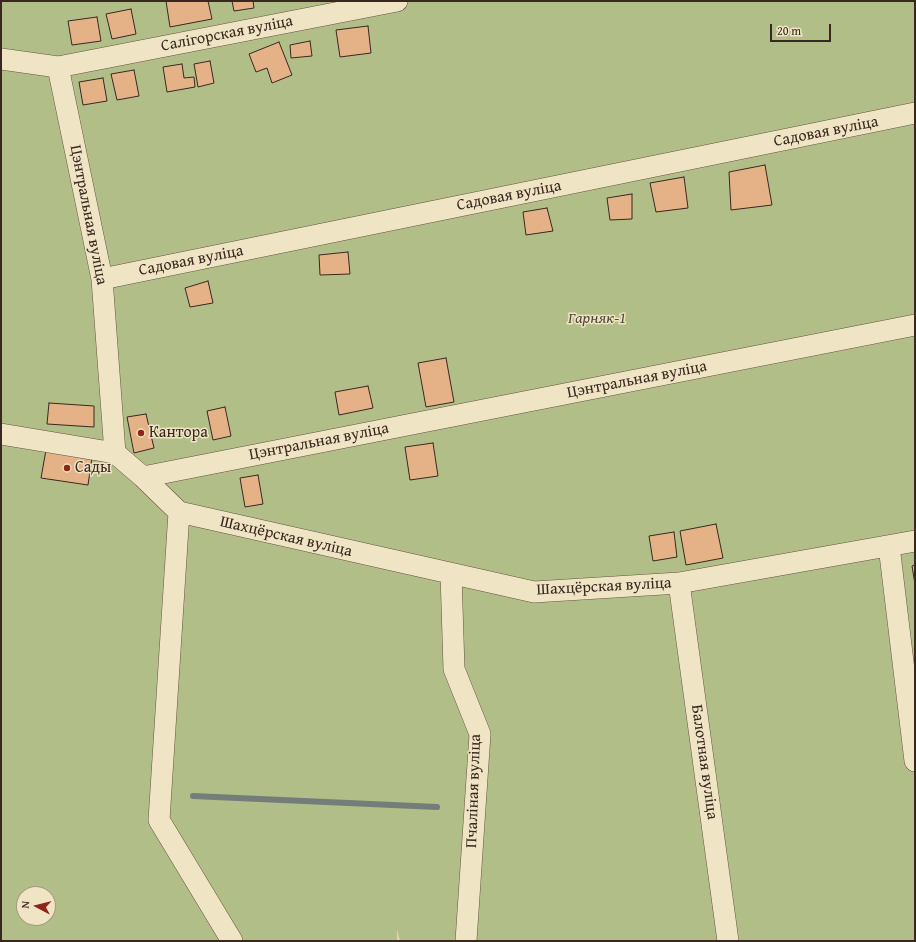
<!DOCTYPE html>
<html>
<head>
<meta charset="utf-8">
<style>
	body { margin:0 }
	#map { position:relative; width:916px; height:942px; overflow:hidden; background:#e6d5a3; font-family:"Gentium Book Plus",serif }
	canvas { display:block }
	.frame { position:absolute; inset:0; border:2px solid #392821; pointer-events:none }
	.north { position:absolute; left:16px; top:886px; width:40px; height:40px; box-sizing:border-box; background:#efe4c3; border:1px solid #a69982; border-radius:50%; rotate:277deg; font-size:11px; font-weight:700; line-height:16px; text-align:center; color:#392821 }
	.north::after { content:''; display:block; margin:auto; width:14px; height:18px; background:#8f2418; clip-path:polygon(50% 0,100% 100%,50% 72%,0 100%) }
	.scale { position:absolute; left:770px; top:24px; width:61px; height:18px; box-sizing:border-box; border:2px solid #392821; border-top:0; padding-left:5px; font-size:12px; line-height:14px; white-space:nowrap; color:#392821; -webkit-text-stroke:3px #efe4c3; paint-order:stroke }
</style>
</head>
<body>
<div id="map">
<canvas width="916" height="942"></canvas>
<div class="frame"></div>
<div class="north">N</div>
<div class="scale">20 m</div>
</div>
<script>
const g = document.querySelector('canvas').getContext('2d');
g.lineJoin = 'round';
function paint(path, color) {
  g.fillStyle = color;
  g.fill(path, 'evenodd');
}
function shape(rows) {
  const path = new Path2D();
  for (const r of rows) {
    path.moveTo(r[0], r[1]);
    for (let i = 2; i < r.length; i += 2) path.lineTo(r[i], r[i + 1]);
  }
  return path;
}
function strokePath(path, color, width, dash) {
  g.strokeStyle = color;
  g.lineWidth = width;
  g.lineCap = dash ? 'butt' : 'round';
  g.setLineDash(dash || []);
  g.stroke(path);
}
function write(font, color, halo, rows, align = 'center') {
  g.font = font + ' "Gentium Book Plus",serif';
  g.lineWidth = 3;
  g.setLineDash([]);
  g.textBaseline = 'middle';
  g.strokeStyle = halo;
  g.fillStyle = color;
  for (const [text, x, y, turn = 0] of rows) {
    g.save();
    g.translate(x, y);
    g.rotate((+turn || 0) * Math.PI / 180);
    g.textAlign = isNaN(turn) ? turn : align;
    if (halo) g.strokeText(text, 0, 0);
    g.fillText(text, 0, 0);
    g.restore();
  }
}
paint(shape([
	[1,1,915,1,915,941,400,941,397,929,397,941,1,941],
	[24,894,48,894,48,918,24,918]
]), '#b2be88');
strokePath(shape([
	[193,796,437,807]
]), '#747d79', 6);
const building = shape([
	[166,1,208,1,212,19,170,27,166,1],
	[232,1,253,1,254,8,234,11,232,1],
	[131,9,136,34,112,39,106,14,131,9],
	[97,17,101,41,72,45,68,21,97,17],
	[368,26,371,53,340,57,336,30,368,26],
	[310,41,312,56,291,58,290,45,310,41],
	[279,42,292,75,272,83,267,68,256,72,249,54,279,42],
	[210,61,214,83,198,87,194,64,210,61],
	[182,64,184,78,194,77,195,87,167,92,163,67,182,64],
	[134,70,139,96,117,100,111,74,134,70],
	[103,78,107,101,83,105,79,82,103,78],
	[765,165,772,205,731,210,729,172,765,165],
	[684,177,688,208,656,212,650,183,684,177],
	[632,194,632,219,610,220,607,198,632,194],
	[547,208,553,231,526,235,523,212,547,208],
	[348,252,350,274,320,275,319,255,348,252],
	[208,281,213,303,190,307,185,288,208,281],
	[446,358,454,402,426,407,418,363,446,358],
	[368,386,373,408,339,415,335,392,368,386],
	[49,403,94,406,94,427,47,424,49,403],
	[225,407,231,436,213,440,207,411,225,407],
	[146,414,154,448,134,453,127,417,146,414],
	[433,443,438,476,410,480,405,447,433,443],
	[46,450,92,457,88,485,41,478,46,450],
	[258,475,263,504,245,507,240,478,258,475],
	[716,524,723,558,686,565,680,531,716,524],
	[674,532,677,557,653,561,649,536,674,532],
	[915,565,915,584,912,566,915,565]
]);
paint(building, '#e5b288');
strokePath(building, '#392821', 1);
const minor = shape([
	[1,59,58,67,397,1],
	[58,67,102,279,115,453,143,477,179,512,159,820,232,941],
	[102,279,915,113],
	[1,434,115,453],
	[143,477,915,325],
	[179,512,534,592,679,583,915,541],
	[889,546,915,761],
	[451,574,454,669,480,734,466,941],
	[679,583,728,941]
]);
strokePath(minor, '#645342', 22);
strokePath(minor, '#efe4c3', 21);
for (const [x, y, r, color] of [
	[141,433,4,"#8f2418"],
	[67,468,4,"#8f2418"]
]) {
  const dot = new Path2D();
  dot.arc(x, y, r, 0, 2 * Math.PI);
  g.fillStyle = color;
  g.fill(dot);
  strokePath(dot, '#efe4c3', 1.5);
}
write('16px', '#392821', '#efe4c3', [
	["Салігорская вуліца",227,34,-11],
	["Садовая вуліца",826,132,-11],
	["Садовая вуліца",509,196,-11],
	["Цэнтральная вуліца",88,215,79],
	["Садовая вуліца",191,261,-11],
	["Цэнтральная вуліца",637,380,-11],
	["Цэнтральная вуліца",319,442,-11],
	["Шахцёрская вуліца",286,537,13],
	["Шахцёрская вуліца",604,587,-3],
	["Балотная вуліца",704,762,82],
	["Пчаліная вуліца",474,791,-88]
]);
write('italic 16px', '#514636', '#efe4c3', [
	["Гарняк-1",597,319]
]);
write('16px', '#392821', '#efe4c3', [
	["Кантора",149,433],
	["Сады",75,468]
], 'left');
</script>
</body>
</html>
